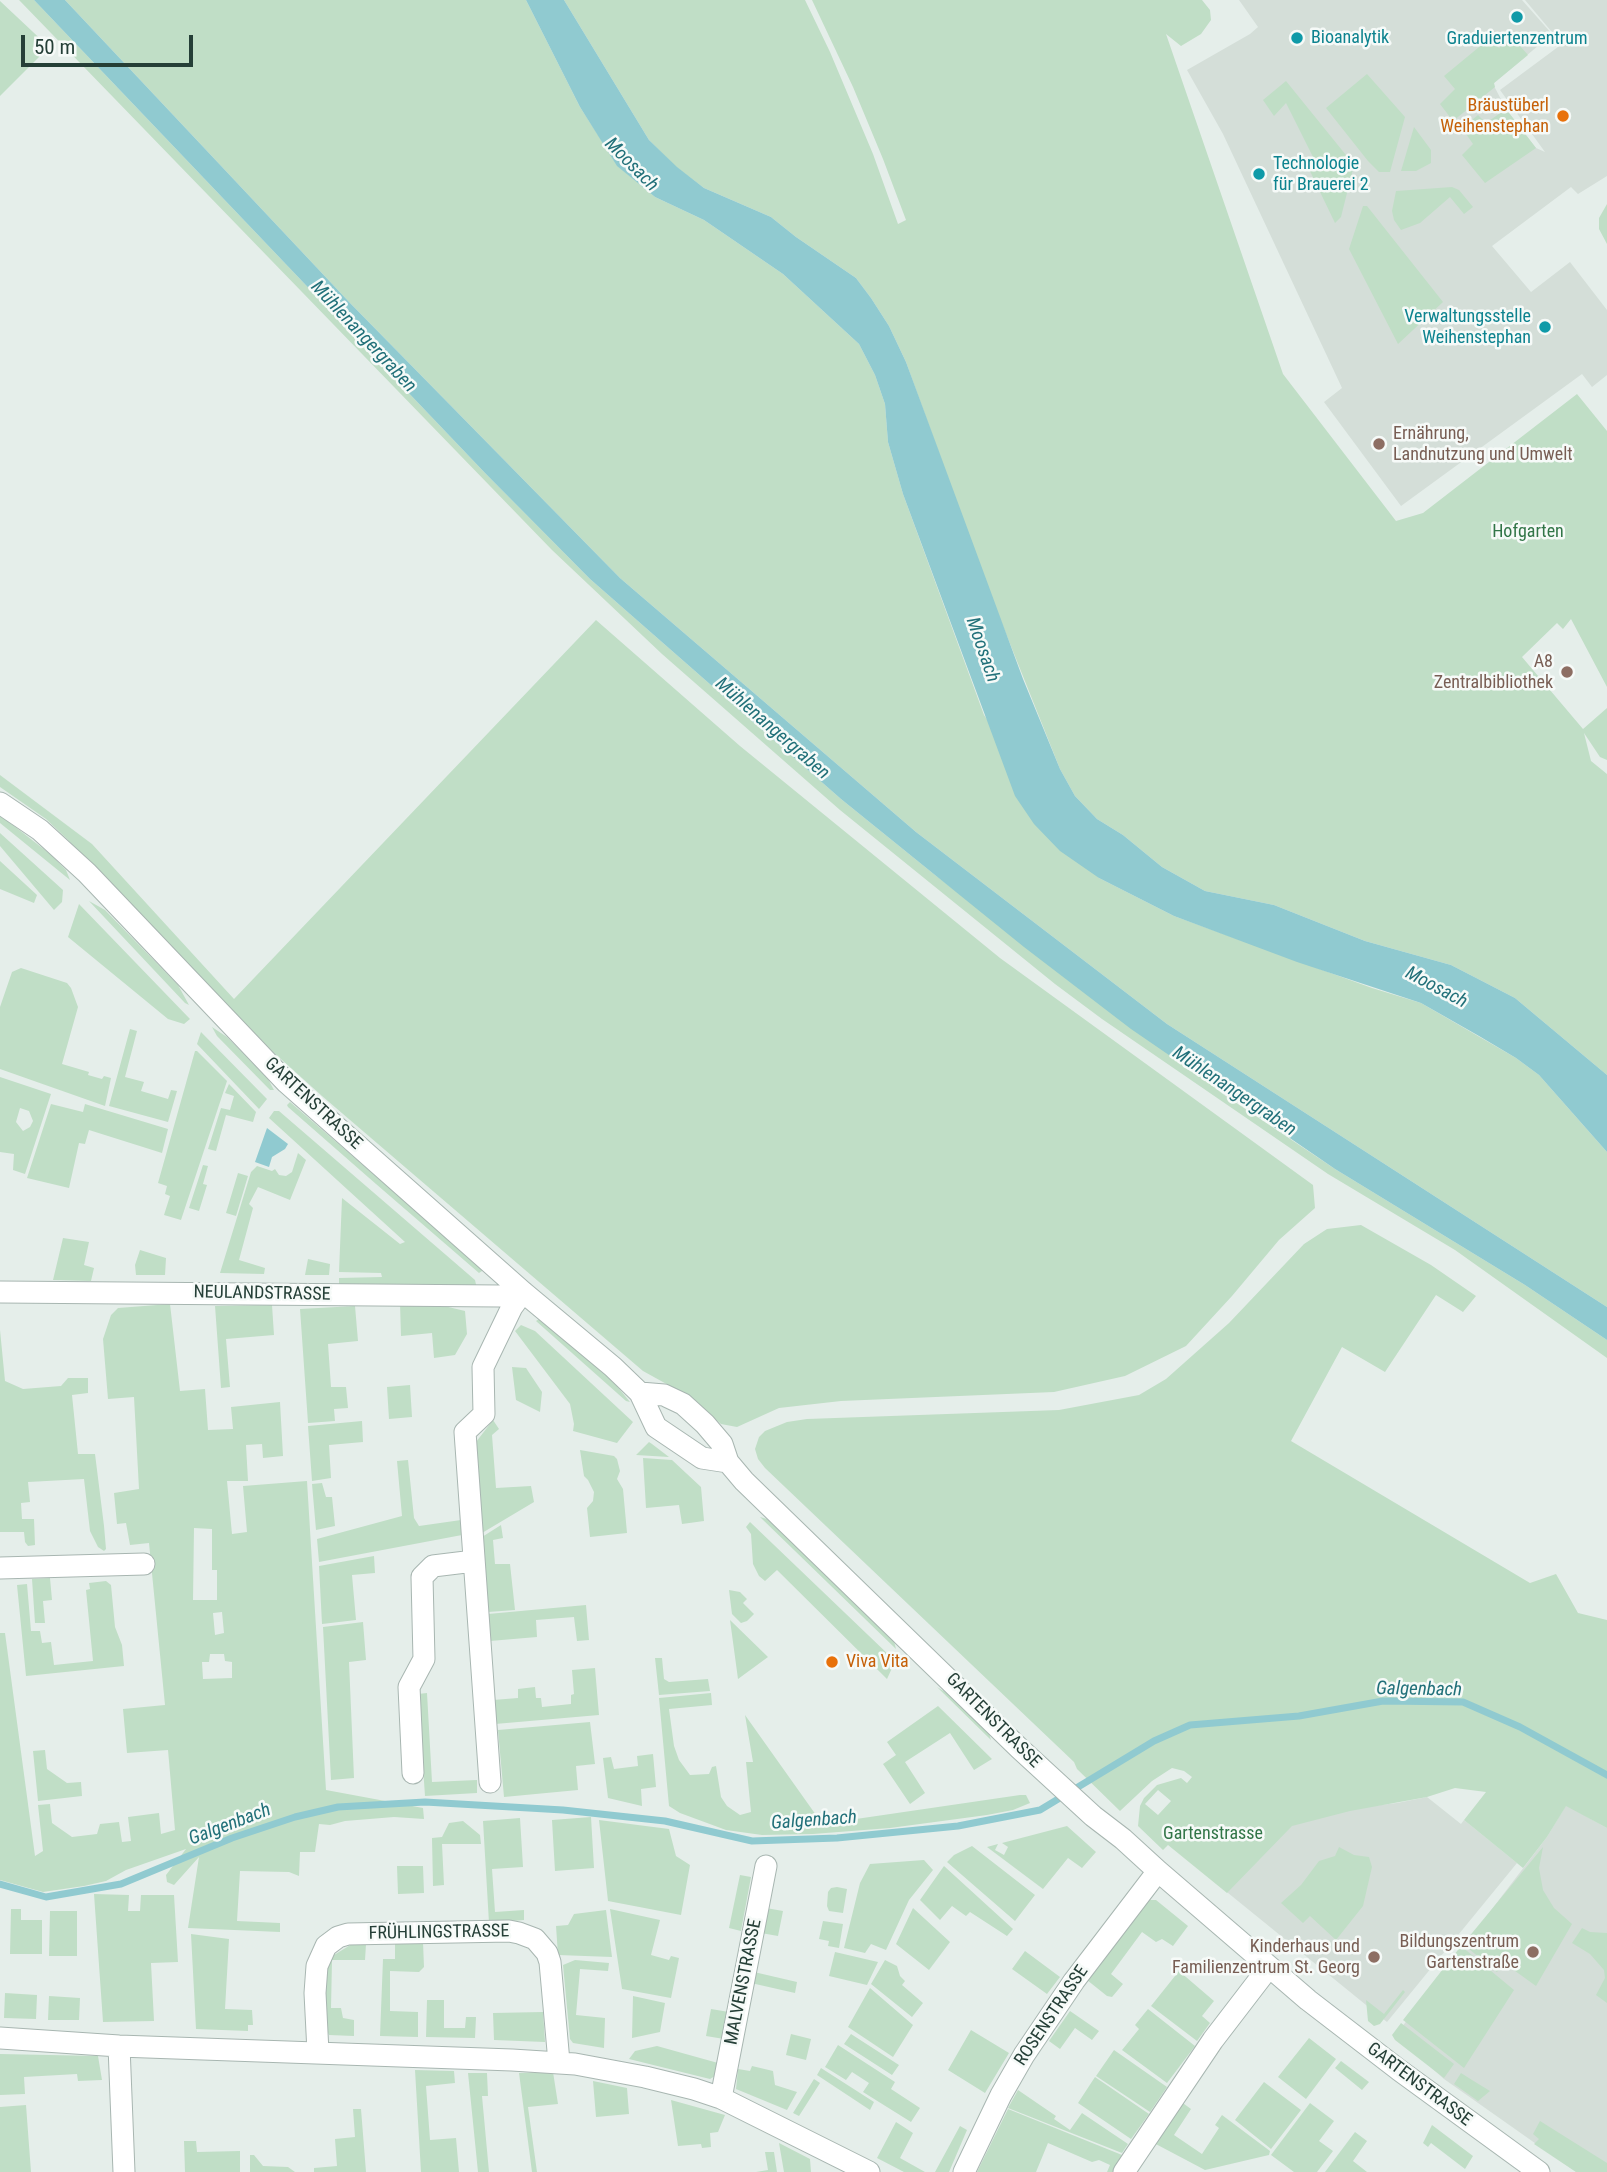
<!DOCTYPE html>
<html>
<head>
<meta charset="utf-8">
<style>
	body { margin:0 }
	#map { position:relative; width:1607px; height:2172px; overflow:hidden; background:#e5eeea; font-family:"Roboto Condensed",sans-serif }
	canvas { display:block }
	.scale { position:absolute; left:21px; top:35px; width:172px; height:32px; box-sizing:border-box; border:4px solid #253f37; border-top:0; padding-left:9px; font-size:21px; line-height:24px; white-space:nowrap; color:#253f37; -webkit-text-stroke:5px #f6faf8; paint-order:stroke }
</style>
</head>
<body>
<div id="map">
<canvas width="1607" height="2172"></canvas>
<div class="scale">50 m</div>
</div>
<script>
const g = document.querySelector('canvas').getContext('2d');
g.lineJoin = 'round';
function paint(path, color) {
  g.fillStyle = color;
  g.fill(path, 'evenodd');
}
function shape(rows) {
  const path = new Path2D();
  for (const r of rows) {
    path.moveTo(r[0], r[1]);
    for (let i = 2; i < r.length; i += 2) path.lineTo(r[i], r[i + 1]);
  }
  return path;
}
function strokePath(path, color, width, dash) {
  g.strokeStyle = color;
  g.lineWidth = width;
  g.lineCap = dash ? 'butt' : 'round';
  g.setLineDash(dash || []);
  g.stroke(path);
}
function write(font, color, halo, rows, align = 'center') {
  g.font = font + ' "Roboto Condensed",sans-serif';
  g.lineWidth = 5;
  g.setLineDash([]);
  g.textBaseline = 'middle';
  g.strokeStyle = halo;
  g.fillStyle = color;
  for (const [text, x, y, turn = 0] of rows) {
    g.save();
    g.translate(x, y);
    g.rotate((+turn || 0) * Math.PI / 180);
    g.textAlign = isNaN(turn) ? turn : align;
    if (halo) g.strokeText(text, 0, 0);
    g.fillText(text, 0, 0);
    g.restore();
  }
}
paint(shape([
	[1239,0,1522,0,1552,34,1493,84,1506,109,1536,148,1545,152,1500,90,1562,44,1525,0,1607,0,1607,176,1578,194,1571,187,1492,246,1531,292,1570,262,1607,310,1607,375,1592,387,1582,374,1401,506,1324,402,1342,388,1223,134,1187,70,1250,34,1258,27],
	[1427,1797,1461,1824,1464,1820,1517,1863,1387,2022,1217,1884,1279,1817,1397,1803],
	[1566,1805,1607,1828,1607,2172,1576,2172,1444,2079,1395,2036,1547,1837]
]), '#d4ded8');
paint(shape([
	[19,0,34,0,485,473,590,579,841,799,935,875,1223,1094,1335,1169,1525,1285,1607,1340,1607,1358,1455,1250,1328,1174,1102,1019,1055,984,840,810,662,654,552,550],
	[65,0,526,0,580,107,618,166,655,197,704,220,783,274,859,344,875,375,885,404,888,442,903,494,984,715,1099,878,1174,916,1372,988,1421,1003,1516,1058,1539,1075,1607,1152,1607,1307,1167,1024,916,832,620,578,351,304],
	[564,0,805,0,830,52,873,154,898,224,906,220,883,159,853,87,812,0,1202,0,1210,10,1211,20,1201,34,1181,46,1166,34,1283,374,1396,521,1423,513,1577,394,1607,431,1607,687,1571,619,1563,629,1557,623,1522,657,1583,729,1607,708,1607,760,1600,757,1584,733,1591,761,1607,774,1607,1075,1515,998,1451,965,1365,941,1274,905,1205,891,1162,867,1123,835,1097,819,1075,796,1060,769,985,581,906,362,889,326,871,298,856,278,796,237,771,217,704,188,676,167,649,140],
	[0,1,49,47,0,96],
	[1512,37,1528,55,1494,83,1495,87,1453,121,1440,104,1455,89,1444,76,1490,38,1499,48],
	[1367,74,1405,117,1390,172,1379,172,1368,161,1326,108],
	[1286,81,1354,165,1341,217,1335,223,1309,169,1314,159,1286,103,1274,116,1263,100],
	[1506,109,1536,148,1485,183,1462,155,1473,144,1462,128,1478,115,1486,123],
	[1414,127,1431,150,1431,163,1416,171,1401,171],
	[1452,187,1459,190,1473,207,1464,214,1450,197,1420,223,1401,230,1394,220,1392,211,1396,191],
	[1607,204,1607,244,1599,229,1599,218],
	[1363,206,1367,206,1443,302,1398,344,1349,249],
	[596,620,740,746,1000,958,1313,1185,1315,1208,1279,1240,1232,1296,1186,1346,1125,1376,1054,1392,841,1401,779,1408,737,1427,721,1424,690,1397,643,1371,322,1096,272,1051,67,839,46,819,0,787,0,775,92,844,234,999],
	[0,815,50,854,66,870,70,880,0,823],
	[0,833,63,890,62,902,54,910,0,846],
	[0,861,37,895,34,903,0,889],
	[89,901,105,910,178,985,189,1005,185,1003],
	[79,904,190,1019,184,1024,168,1019,68,937],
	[21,968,67,983,71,988,78,1007,62,1064,89,1072,88,1075,102,1079,104,1076,111,1078,105,1106,0,1069,0,1007,12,972],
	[212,1027,227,1037,268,1079,274,1090,270,1090,217,1036],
	[130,1029,137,1031,125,1077,144,1082,141,1091,168,1099,171,1090,177,1091,168,1122,109,1106],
	[201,1032,267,1099,259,1109,197,1044],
	[195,1051,197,1051,227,1081,181,1220,164,1215,170,1196,165,1194,167,1186,158,1183],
	[0,1077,51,1094,25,1174,13,1170,14,1154,0,1152],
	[20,1108,29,1111,33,1121,30,1127,23,1131,16,1122],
	[229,1084,256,1112,253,1122,226,1115,216,1151,208,1149,221,1108,230,1110,234,1096,225,1093],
	[290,1102,482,1268,482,1271,479,1273,376,1184,288,1107,287,1105],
	[51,1104,83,1112,85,1104,168,1129,162,1153,89,1130,85,1144,79,1143,69,1188,27,1178],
	[274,1111,279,1111,475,1280,477,1289,339,1285,339,1278,382,1277,381,1273,339,1272,342,1198,400,1244,405,1242,269,1118],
	[298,1153,306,1160,290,1200,258,1187,249,1204,253,1208,239,1260,265,1268,264,1274,220,1273,251,1172,257,1166,272,1171,275,1169,279,1175,286,1176,292,1172],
	[203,1165,208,1166,203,1184,207,1185,199,1211,189,1208],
	[238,1173,248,1176,236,1216,226,1213],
	[1361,1225,1431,1265,1476,1296,1463,1312,1436,1295,1385,1372,1342,1347,1291,1441,1530,1583,1556,1574,1578,1613,1607,1620,1607,1828,1566,1806,1547,1837,1523,1868,1464,1820,1486,1792,1455,1788,1427,1797,1350,1811,1292,1826,1227,1893,1168,1845,1163,1850,1138,1826,1140,1806,1144,1798,1157,1785,1181,1778,1187,1783,1192,1777,1184,1771,1172,1768,1152,1781,1120,1811,1077,1769,1074,1762,765,1468,758,1459,755,1449,759,1437,765,1431,787,1422,807,1419,1059,1410,1139,1395,1166,1379,1229,1323,1304,1244,1327,1229],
	[1158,1790,1171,1801,1158,1815,1145,1804],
	[63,1238,89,1242,84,1265,94,1268,91,1281,53,1280],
	[140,1250,166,1258,165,1275,136,1275,135,1265],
	[308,1259,330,1264,329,1275,305,1275],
	[400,1303,440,1305,465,1311,467,1334,455,1355,434,1358,432,1333,401,1336],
	[170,1304,180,1391,205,1389,208,1430,233,1429,231,1407,280,1402,283,1456,263,1458,262,1444,246,1445,248,1481,227,1481,232,1534,247,1532,243,1486,307,1481,326,1790,423,1808,424,1819,394,1817,345,1821,330,1825,319,1824,315,1852,300,1852,299,1876,289,1872,240,1871,237,1921,280,1923,280,1932,188,1928,199,1857,174,1885,167,1882,166,1875,186,1849,126,1870,106,1881,84,1886,43,1892,0,1880,0,1633,5,1633,35,1856,43,1851,38,1805,50,1804,52,1823,72,1837,97,1834,100,1824,119,1822,122,1842,131,1841,128,1817,159,1813,161,1834,175,1830,168,1750,127,1753,123,1709,165,1705,149,1543,130,1545,126,1523,117,1524,114,1493,139,1489,134,1397,108,1399,103,1339,111,1315,118,1308],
	[194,1528,212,1529,212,1570,217,1570,217,1600,193,1600],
	[222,1612,224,1633,215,1635,213,1613],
	[210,1654,224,1654,225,1661,232,1662,232,1678,203,1679,202,1662,209,1662],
	[272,1305,274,1335,226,1339,230,1387,221,1388,215,1306],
	[355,1306,358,1341,328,1344,331,1387,346,1387,348,1408,334,1409,335,1421,308,1423,300,1309],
	[539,1319,547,1323,612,1380,630,1402,626,1401,536,1321],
	[521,1325,535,1331,633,1422,617,1443,573,1431,574,1424,570,1404,515,1331],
	[0,1330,5,1381,23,1389,61,1386,68,1378,88,1378,88,1393,72,1395,78,1454,95,1454,104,1526,106,1549,104,1551,98,1547,90,1531,84,1479,28,1482,30,1502,21,1503,22,1519,34,1519,35,1545,28,1546,25,1542,24,1532,0,1532],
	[512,1367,526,1368,542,1392,540,1412,516,1400],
	[410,1385,412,1417,389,1419,387,1387],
	[493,1420,499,1429,492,1435,496,1488,531,1486,534,1502,482,1533,476,1442],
	[362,1421,363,1442,329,1445,331,1478,312,1481,308,1426],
	[649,1442,652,1444,669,1457,636,1455],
	[580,1450,614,1456,617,1459,620,1471,617,1479,623,1489,627,1533,590,1537,587,1508,593,1501,594,1492,588,1480,584,1476],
	[643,1458,672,1460,701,1487,704,1521,682,1524,679,1505,646,1508],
	[408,1460,414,1518,419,1526,461,1520,462,1535,319,1562,317,1539,402,1516,397,1461],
	[322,1483,326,1497,332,1497,335,1526,316,1530,312,1484],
	[760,1517,767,1519,788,1536,894,1641,896,1649],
	[750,1522,891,1657,892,1668,887,1679,777,1570,765,1581,759,1576,753,1564,751,1534,746,1527],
	[501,1525,503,1538,493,1540,495,1564,510,1564,515,1610,488,1612,482,1537],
	[374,1556,375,1573,352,1575,356,1620,322,1624,319,1566],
	[50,1578,52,1600,43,1601,45,1623,35,1623,32,1579],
	[106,1581,111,1585,115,1627,122,1645,124,1666,26,1676,17,1585,27,1584,31,1631,40,1631,42,1643,51,1642,54,1665,93,1661,86,1590,90,1589,89,1583],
	[729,1590,740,1592,747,1599,743,1603,754,1614,747,1621,741,1623,732,1614],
	[586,1605,589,1640,577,1641,574,1617,536,1620,537,1637,490,1641,488,1614],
	[730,1620,768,1657,738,1679],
	[363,1622,366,1660,349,1662,354,1778,331,1780,323,1627],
	[655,1658,662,1658,664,1679,669,1682,708,1679,710,1691,659,1695],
	[595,1668,599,1715,495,1724,493,1700,518,1698,518,1689,535,1687,536,1698,541,1698,542,1707,571,1704,571,1695,574,1694,572,1670],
	[937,1687,950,1695,989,1733,991,1740],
	[427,1693,432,1782,477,1780,477,1793,425,1796,418,1694],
	[711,1693,712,1705,669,1709,674,1746,679,1760,690,1775,709,1774,712,1767,716,1766,721,1797,727,1806,740,1815,751,1812,746,1762,753,1762,745,1715,816,1815,805,1815,815,1825,1020,1795,1026,1795,1030,1803,1013,1810,987,1815,890,1828,813,1834,762,1835,726,1830,680,1813,669,1806,659,1698],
	[938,1706,992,1759,974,1770,950,1733,905,1762,925,1793,910,1804,883,1764,896,1755,887,1742],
	[590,1722,595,1764,576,1766,578,1790,504,1797,498,1730],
	[45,1750,47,1769,67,1783,81,1782,82,1796,38,1801,33,1751],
	[653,1754,656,1787,641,1789,642,1806,608,1798,603,1758,611,1757,614,1769,638,1766,637,1756],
	[591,1817,594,1868,555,1871,552,1820],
	[520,1818,523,1867,492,1869,495,1912,524,1910,524,1920,489,1923,483,1821],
	[599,1820,669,1829,676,1856,690,1865,681,1915,608,1901],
	[463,1821,480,1835,481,1844,442,1844,444,1885,433,1886,432,1838,442,1837,449,1823],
	[1067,1826,1096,1852,1082,1868,1068,1858,1043,1889,987,1847,998,1844,995,1850,1004,1855,1008,1847,1002,1843],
	[972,1846,1035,1895,1015,1921,947,1862,954,1855],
	[1339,1847,1354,1855,1369,1857,1372,1867,1363,1906,1336,1940,1310,1916,1303,1923,1281,1903,1301,1885,1319,1861,1335,1856],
	[1543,1847,1539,1868,1543,1890,1554,1908,1572,1924,1536,1986,1504,1963,1497,1972,1463,1944],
	[924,1860,933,1870,909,1900,886,1950,871,1944,865,1953,844,1948,860,1883,870,1864],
	[397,1866,423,1866,424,1893,398,1894],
	[944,1866,1013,1929,1007,1936,970,1912,966,1916,952,1906,940,1920,920,1900],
	[740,1875,751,1877,741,1931,729,1928],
	[837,1887,847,1889,843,1913,829,1911,827,1906,828,1892,831,1888],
	[94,1894,129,1895,128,1911,140,1911,141,1895,174,1895,178,1962,151,1963,154,2021,103,2022],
	[1150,1900,1156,1900,1188,1926,1173,1946,1162,1939,1156,1942,1142,1932,1111,1974,1123,1984,1112,1997,1107,1996,1087,1980,1145,1903],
	[766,1908,783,1911,778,1936,761,1933],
	[913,1908,950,1942,929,1970,896,1944],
	[11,1909,21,1909,21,1920,42,1920,42,1954,10,1954],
	[610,1909,660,1920,651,1955,669,1960,671,1956,679,1958,671,1998,622,1989],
	[606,1910,612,1957,558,1955,556,1926,568,1925,574,1914],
	[50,1911,77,1911,77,1956,49,1956],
	[823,1921,843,1924,839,1948,828,1946,829,1941,819,1939],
	[1582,1928,1590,1932,1607,1933,1607,2003,1596,1995,1605,1978,1604,1970,1590,1954,1572,1943],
	[191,1934,229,1939,225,2009,252,2010,253,2025,248,2025,248,2031,196,2029],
	[423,1942,424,1967,419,1972,390,1971,390,2011,418,2012,418,2037,380,2036,383,1959,395,1959,395,1943],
	[352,1944,366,1944,365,1960,332,1960,331,2008,341,2008,343,2018,354,2020,354,2036,329,2035,325,2026,325,1972,334,1955],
	[1461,1946,1514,1990,1464,2068,1403,2020],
	[1025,1951,1060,1977,1047,1994,1012,1969],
	[835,1952,878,1962,867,1985,829,1976],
	[575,1960,609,1963,608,1971,580,1969,576,2015,605,2018,604,2048,573,2043,570,2039,563,1965],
	[885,1960,897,1966,900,1976,905,1981,902,1985,923,2003,912,2017,871,1984],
	[1179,1971,1214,2001,1202,2016,1210,2023,1197,2041,1151,2006],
	[754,1972,797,1982,795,1993,751,1983],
	[870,1988,913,2025,893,2057,848,2027],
	[1403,1990,1405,1992,1380,2024,1374,2026,1368,2021,1366,2000,1384,2014],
	[5,1993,37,1995,36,2019,4,2018],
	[49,1996,80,1998,79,2020,48,2020],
	[633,1996,665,2003,660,2032,632,2038],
	[427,2000,444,2000,444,2028,465,2028,466,2017,476,2017,475,2038,426,2037],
	[711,2009,729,2012,724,2039,706,2036],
	[1148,2009,1195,2046,1167,2083,1122,2050,1139,2029,1135,2025],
	[1070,2011,1099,2031,1092,2040,1075,2028,1060,2049,1049,2041],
	[543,2012,545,2042,494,2040,493,2013],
	[1401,2023,1454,2064,1444,2078,1395,2040,1392,2035],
	[971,2030,1009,2053,985,2093,948,2070],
	[791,2034,811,2039,806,2060,786,2055],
	[851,2034,899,2065,892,2075,844,2044],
	[1309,2038,1336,2059,1306,2099,1278,2077],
	[838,2045,895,2082,891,2089,920,2108,911,2122,863,2092,869,2083,852,2072,846,2080,825,2067],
	[657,2046,718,2063,715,2076,710,2079,629,2059,635,2051],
	[1114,2050,1167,2087,1150,2112,1096,2076],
	[0,2054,98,2056,102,2080,78,2081,77,2074,24,2077,25,2094,0,2095],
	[1341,2061,1369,2082,1362,2090,1335,2068],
	[752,2066,773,2071,775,2085,797,2092,787,2110,736,2089,738,2069,750,2071],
	[821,2068,874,2102,870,2110,817,2075],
	[415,2070,454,2071,455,2083,426,2086,430,2140,456,2138,459,2172,421,2172],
	[553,2072,558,2104,528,2107,537,2172,532,2172,519,2073],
	[468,2073,487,2073,488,2096,482,2096,489,2172,478,2172],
	[1461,2073,1472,2080,1490,2091,1478,2101,1454,2084],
	[1095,2077,1149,2114,1131,2139,1078,2103],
	[814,2079,820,2083,799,2116,793,2113],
	[593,2081,627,2088,629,2114,596,2117],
	[1264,2082,1301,2110,1271,2149,1235,2120],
	[1018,2090,1056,2116,1054,2119,1070,2130,1082,2113,1128,2144,1122,2153,1008,2108],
	[671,2100,725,2115,718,2132,710,2133,711,2147,702,2148,701,2144,678,2146],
	[1180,2101,1191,2109,1174,2135,1202,2154,1219,2128,1215,2125,1222,2115,1270,2151,1269,2155,1205,2170,1152,2142],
	[1310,2103,1334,2121,1319,2141,1333,2151,1317,2172,1294,2172,1271,2155],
	[26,2105,31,2172,0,2172,0,2107],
	[353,2109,361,2109,366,2172,314,2172,314,2168,337,2166,335,2139,355,2137],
	[1008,2109,1122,2155,1113,2172,1107,2172,1110,2165,1099,2160,1092,2162,1048,2143,1036,2172,977,2172],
	[1540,2121,1607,2163,1607,2172,1576,2172,1534,2144,1539,2139,1533,2134],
	[896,2122,913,2133,900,2158,925,2172,904,2172,877,2158],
	[1432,2125,1473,2156,1465,2169,1431,2143,1428,2147,1423,2143],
	[960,2126,967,2130,949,2172,935,2172],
	[1355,2132,1367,2141,1353,2161,1367,2172,1325,2172],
	[184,2141,196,2141,197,2152,240,2151,240,2172,185,2172],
	[779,2143,810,2159,811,2172,784,2172],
	[765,2152,774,2152,777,2172,756,2172,768,2170],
	[250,2155,254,2155,263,2166,288,2167,295,2172,250,2172]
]), '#c0dec6');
paint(shape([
	[34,0,65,0,351,304,620,578,916,832,1167,1024,1607,1307,1607,1340,1525,1285,1335,1169,1131,1029,1024,947,841,799,590,579,485,473],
	[526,0,564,0,649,140,677,167,704,188,771,217,796,237,856,278,871,298,889,326,906,362,1023,679,1060,769,1075,796,1097,819,1123,835,1162,867,1205,891,1274,905,1365,941,1451,965,1515,998,1607,1075,1607,1152,1539,1075,1516,1058,1479,1036,1421,1003,1297,962,1174,916,1099,878,1060,851,1034,824,1015,796,903,494,888,442,885,404,875,375,859,344,783,274,704,220,655,197,617,166,580,107],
	[267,1128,288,1144,285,1149,272,1157,269,1167,255,1162]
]), '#90cad0');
strokePath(shape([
	[0,1884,46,1897,121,1884,232,1838,295,1817,338,1807,425,1802,563,1810,665,1821,752,1841,837,1838,958,1826,1040,1810,1154,1741,1190,1725,1299,1716,1383,1701,1463,1702,1520,1727,1607,1775]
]), '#90cad0', 7);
const minor = shape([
	[0,803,40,830,87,873,287,1083,523,1292,613,1367,640,1393,656,1427,702,1458,728,1462],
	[0,1292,500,1296,523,1292],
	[640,1393,664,1395,683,1404,705,1424,722,1444,728,1462,744,1481,1019,1748,1093,1816,1123,1839,1158,1871,1308,2000,1399,2070,1539,2172],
	[0,1568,144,1564],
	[413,1773,409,1687,424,1659,422,1577,433,1566,474,1561],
	[490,1782,465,1432,484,1414,483,1367,512,1307,523,1292],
	[0,2038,119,2046,512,2060,575,2064,645,2077,694,2089,721,2098,869,2172],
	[119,2046,124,2172],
	[318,2052,315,1993,317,1966,326,1946,338,1937,348,1934,509,1931,519,1933,535,1939,547,1953,550,1962,559,2062],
	[721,2098,766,1866],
	[964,2172,1001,2095,1024,2055,1074,1981,1158,1871],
	[1124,2172,1213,2040,1269,1967]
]);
strokePath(minor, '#a8b6b1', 23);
strokePath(minor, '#fff', 21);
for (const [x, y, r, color] of [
	[1517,17,7,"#0f9aa8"],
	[1297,38,7,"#0f9aa8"],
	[1563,116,7,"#e8710a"],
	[1259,174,7,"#0f9aa8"],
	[1545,327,7,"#0f9aa8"],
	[1379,444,7,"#8d6e63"],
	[1567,672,7,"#8d6e63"],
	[832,1662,7,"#e8710a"],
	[1533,1952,7,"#8d6e63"],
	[1374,1957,7,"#8d6e63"]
]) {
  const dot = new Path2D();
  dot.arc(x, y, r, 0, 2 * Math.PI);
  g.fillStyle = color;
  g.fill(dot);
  strokePath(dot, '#f6faf8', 2.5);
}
write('18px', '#0d838f', '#f6faf8', [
	["Bioanalytik",1311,38],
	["Graduiertenzentrum",1517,39,"center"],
	["Technologie",1273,164],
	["für Brauerei 2",1273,185],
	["Verwaltungsstelle",1531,317,"right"],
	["Weihenstephan",1531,338,"right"]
], 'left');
write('18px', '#c56008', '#f6faf8', [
	["Bräustüberl",1549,106],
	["Weihenstephan",1549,127],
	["Viva Vita",846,1662,"left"]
], 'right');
write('18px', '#785e54', '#f6faf8', [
	["Ernährung,",1393,434,"left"],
	["Landnutzung und Umwelt",1393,455,"left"],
	["A8",1553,662],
	["Zentralbibliothek",1553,683],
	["Bildungszentrum",1519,1942],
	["Gartenstraße",1519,1963],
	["Kinderhaus und",1360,1947],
	["Familienzentrum St. Georg",1360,1968]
], 'right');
write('18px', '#317547', '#f6faf8', [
	["Hofgarten",1528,532],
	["Gartenstrasse",1213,1834]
]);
write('18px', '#253f37', '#f6faf8', [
	["GARTENSTRASSE",313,1104,43],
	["NEULANDSTRASSE",262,1294,1],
	["GARTENSTRASSE",993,1721,45],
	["FRÜHLINGSTRASSE",439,1933,-1],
	["MALVENSTRASSE",744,1982,-79],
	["ROSENSTRASSE",1052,2016,-56],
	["GARTENSTRASSE",1419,2085,37]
]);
write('italic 19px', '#217079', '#f6faf8', [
	["Moosach",631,165,45],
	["Mühlenangergraben",363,337,47],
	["Moosach",982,650,71],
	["Mühlenangergraben",772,729,41],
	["Moosach",1436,988,28],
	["Mühlenangergraben",1234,1092,34],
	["Galgenbach",1419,1690,1],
	["Galgenbach",814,1821,-4],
	["Galgenbach",230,1825,-21]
]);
</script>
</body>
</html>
